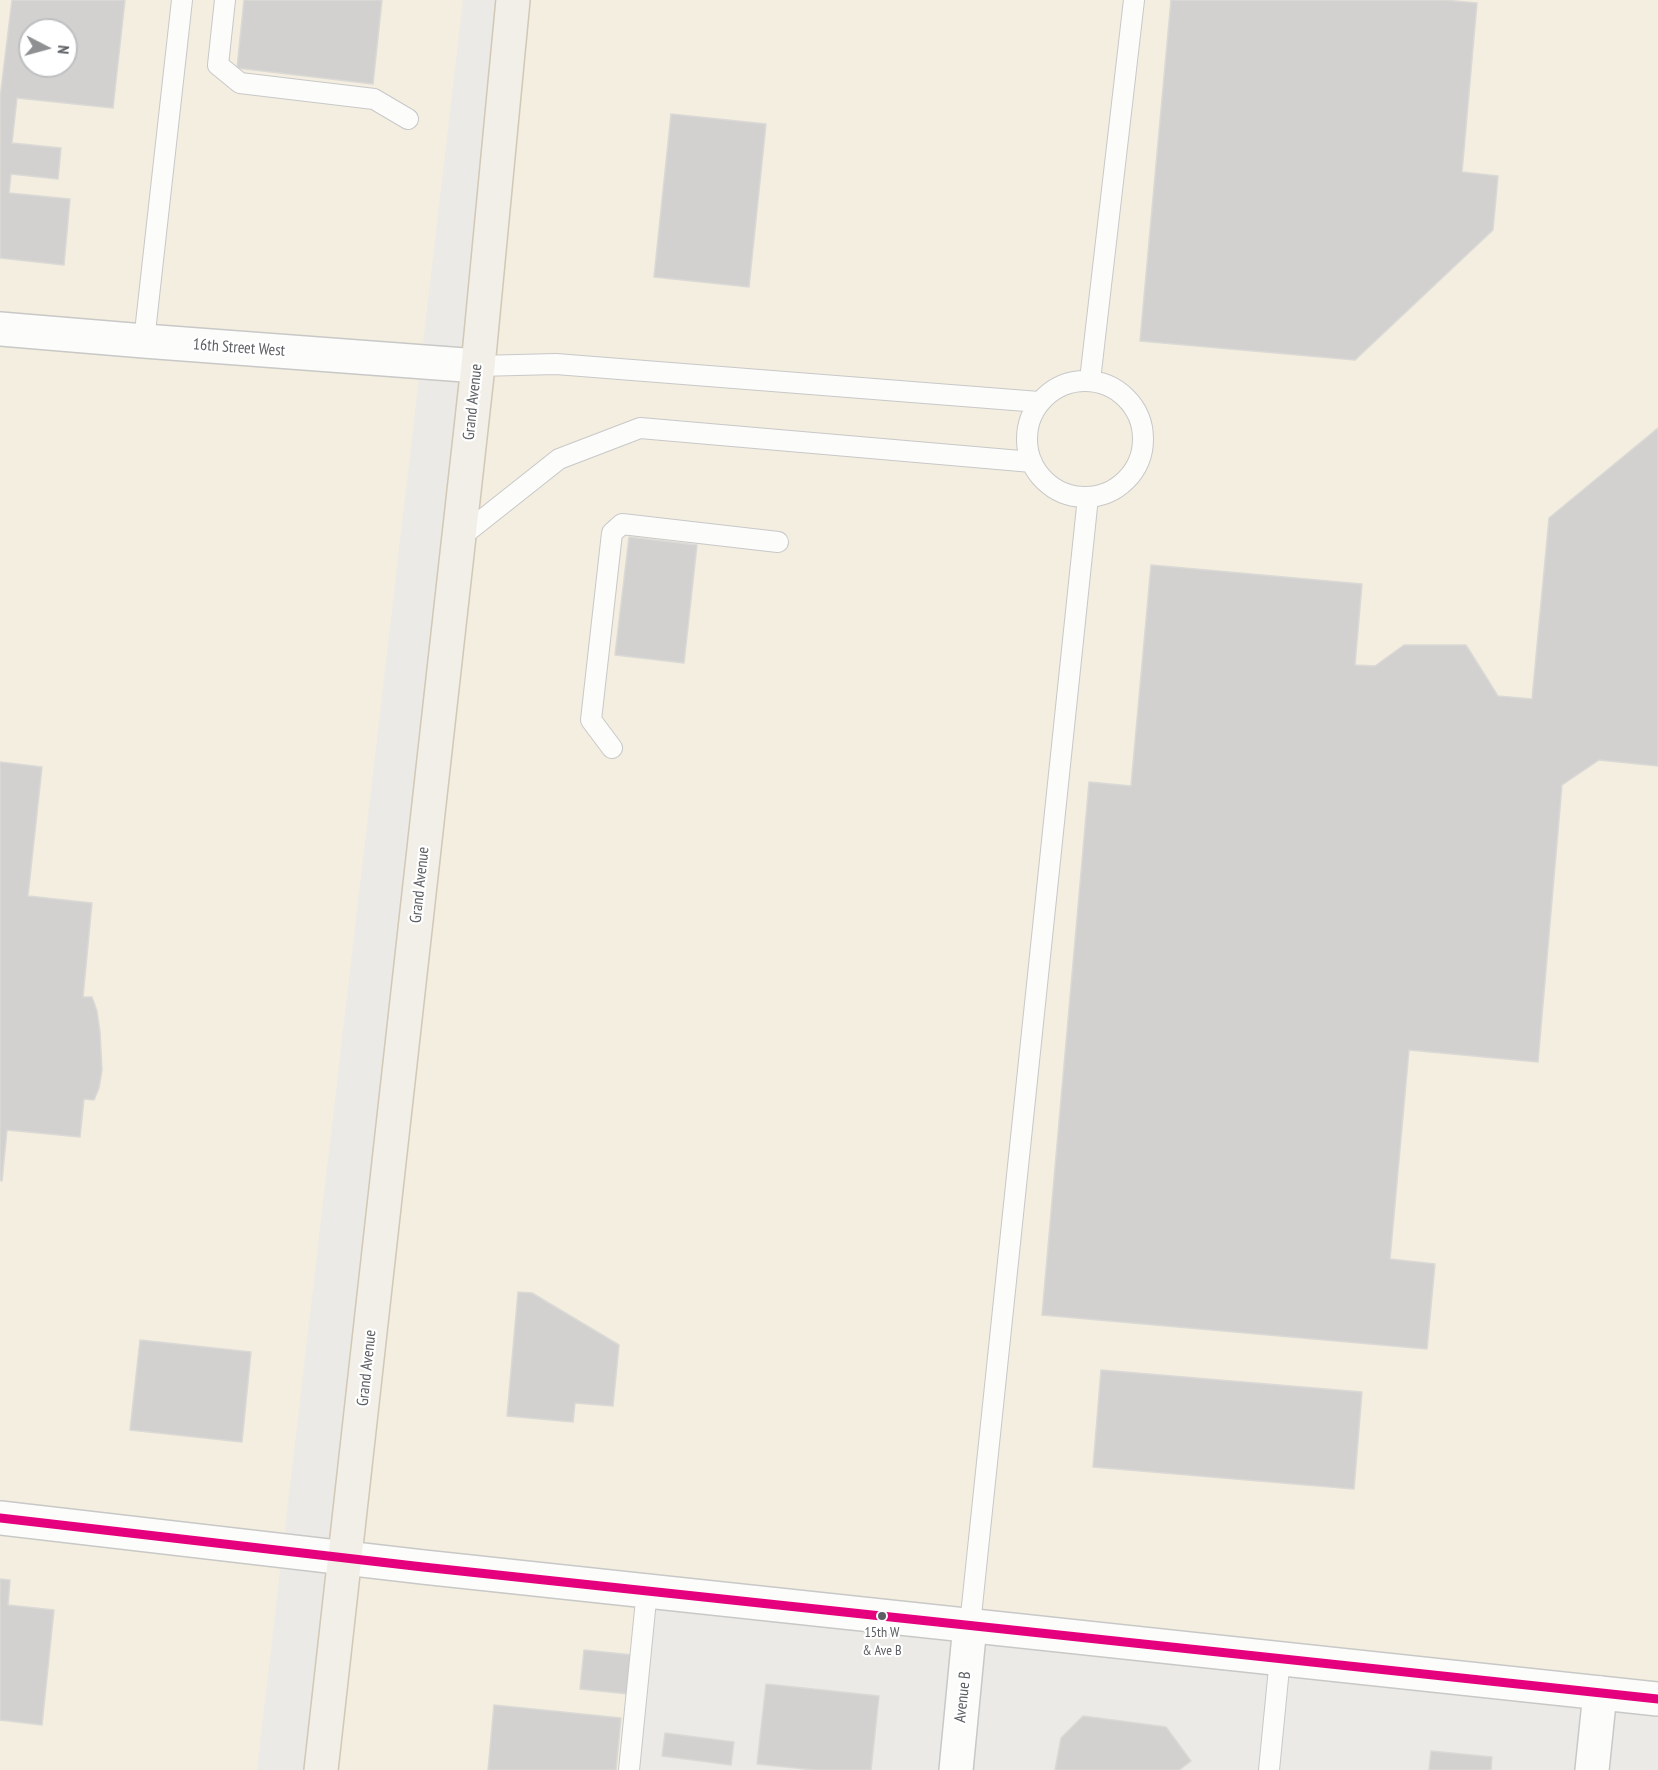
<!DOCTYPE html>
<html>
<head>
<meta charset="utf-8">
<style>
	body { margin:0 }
	#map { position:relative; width:1658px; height:1770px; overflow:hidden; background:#ebeae6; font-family:"PT Sans Narrow",sans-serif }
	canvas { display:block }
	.north { position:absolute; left:18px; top:18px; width:60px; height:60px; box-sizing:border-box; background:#fff; border:2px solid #bebfc1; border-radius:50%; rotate:96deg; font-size:16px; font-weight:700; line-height:24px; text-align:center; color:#5c5f63 }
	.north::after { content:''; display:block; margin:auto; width:21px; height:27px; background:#8e9091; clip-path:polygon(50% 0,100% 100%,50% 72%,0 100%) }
</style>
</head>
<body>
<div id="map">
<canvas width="1658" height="1770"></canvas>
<div class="north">N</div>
</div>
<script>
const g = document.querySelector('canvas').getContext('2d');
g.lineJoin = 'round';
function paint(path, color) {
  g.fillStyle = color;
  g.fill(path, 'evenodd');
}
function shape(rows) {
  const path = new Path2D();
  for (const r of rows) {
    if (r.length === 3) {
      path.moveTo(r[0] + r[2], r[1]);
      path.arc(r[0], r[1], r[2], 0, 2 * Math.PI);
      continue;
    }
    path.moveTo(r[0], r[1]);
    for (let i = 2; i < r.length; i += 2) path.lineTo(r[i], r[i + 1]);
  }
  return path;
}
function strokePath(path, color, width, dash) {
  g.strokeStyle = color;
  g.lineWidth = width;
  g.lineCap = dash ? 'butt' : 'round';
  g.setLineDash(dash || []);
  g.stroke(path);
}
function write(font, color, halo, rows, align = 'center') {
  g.font = font + ' "PT Sans Narrow",sans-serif';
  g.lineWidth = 4.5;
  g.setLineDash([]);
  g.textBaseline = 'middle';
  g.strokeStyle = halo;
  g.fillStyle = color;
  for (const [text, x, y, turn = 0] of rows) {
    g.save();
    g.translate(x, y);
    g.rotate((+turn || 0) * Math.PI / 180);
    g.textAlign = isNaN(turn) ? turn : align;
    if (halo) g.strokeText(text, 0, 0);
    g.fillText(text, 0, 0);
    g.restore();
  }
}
paint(shape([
	[0,0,463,0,257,1770,0,1770],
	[30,30,66,30,66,66,30,66],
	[513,0,1658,0,1658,1699,647,1590,629,1770,321,1770]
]), '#f4eee0');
const building = shape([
	[12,0,125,0,113,108,17,98,12,143,61,148,58,179,11,174,9,193,70,199,64,265,0,258,0,98,12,0],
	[30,30,66,30,66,66,30,66,30,30],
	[244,0,382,0,373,84,237,68,244,0],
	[1171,0,1444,0,1477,3,1462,172,1498,176,1493,230,1355,360,1140,341,1171,0],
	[671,114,766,124,749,287,654,277,671,114],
	[1658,428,1658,766,1599,760,1562,785,1538,1062,1409,1050,1390,1259,1435,1264,1427,1349,1042,1315,1089,782,1131,786,1151,565,1362,584,1355,665,1375,666,1404,645,1466,645,1498,696,1532,699,1549,518,1658,428],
	[629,537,697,545,684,663,615,655,629,537],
	[0,762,42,767,28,896,92,903,83,997,92,997,97,1011,100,1032,102,1070,99,1088,94,1100,84,1099,80,1137,7,1130,2,1181,0,1180,0,762],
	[518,1292,532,1293,619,1345,613,1406,575,1403,573,1422,507,1416,518,1292],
	[140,1340,251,1352,242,1442,130,1430,140,1340],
	[1101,1370,1362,1392,1354,1489,1093,1467,1101,1370],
	[0,1579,10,1580,8,1605,54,1610,42,1725,0,1720,0,1579],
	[584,1650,633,1655,629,1694,580,1689,584,1650],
	[766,1684,879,1696,871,1770,815,1770,757,1764,766,1684],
	[494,1705,621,1718,616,1770,488,1770,494,1705],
	[1083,1716,1166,1727,1191,1761,1179,1770,1055,1770,1061,1738,1083,1716],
	[665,1733,734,1742,731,1765,662,1756,665,1733],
	[1431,1751,1492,1757,1491,1770,1429,1770,1431,1751]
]);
paint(building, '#d2d1cf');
strokePath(building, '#dad9d6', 1.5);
const lane = shape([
	[225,0,218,65,240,83,374,99,408,119],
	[144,341,182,0],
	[478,366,556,364,1039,402],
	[1090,380,1134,0],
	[1085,439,58],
	[458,539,559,459,640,428,1032,462],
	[612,748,591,720,612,533,622,524,778,542],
	[970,1625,1088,497],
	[629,1770,647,1590],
	[1269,1770,1280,1658]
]);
const street = shape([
	[956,1770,970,1625],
	[1592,1770,1600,1693]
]);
const secondary = shape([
	[0,329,144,341,478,366],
	[0,1518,423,1567,1658,1699]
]);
const primary = shape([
	[321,1770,478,366,513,0]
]);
strokePath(lane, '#c8c8c8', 22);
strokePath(street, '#c8c8c8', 36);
strokePath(secondary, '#c8c8c7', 36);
strokePath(primary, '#d1c8b6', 36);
strokePath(lane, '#fcfcfb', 20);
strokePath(street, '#fcfcfb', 33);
strokePath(secondary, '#fcfcfb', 33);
strokePath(primary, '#f2efe8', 33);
strokePath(shape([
	[0,1518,423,1567,1658,1699]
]), '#e5007d', 9);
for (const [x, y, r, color] of [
	[882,1616,5,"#5c5f63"]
]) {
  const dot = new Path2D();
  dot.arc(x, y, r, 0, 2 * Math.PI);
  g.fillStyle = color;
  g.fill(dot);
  strokePath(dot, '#fff', 2);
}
write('14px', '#5c5f63', '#fff', [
	["15th W",882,1633],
	["& Ave B",882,1651]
]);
write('16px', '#5c5f63', '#fff', [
	["16th Street West",239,348,4],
	["Grand Avenue",473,402,-84],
	["Grand Avenue",420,885,-84],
	["Grand Avenue",367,1368,-84],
	["Avenue B",963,1697,-84]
]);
</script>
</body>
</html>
